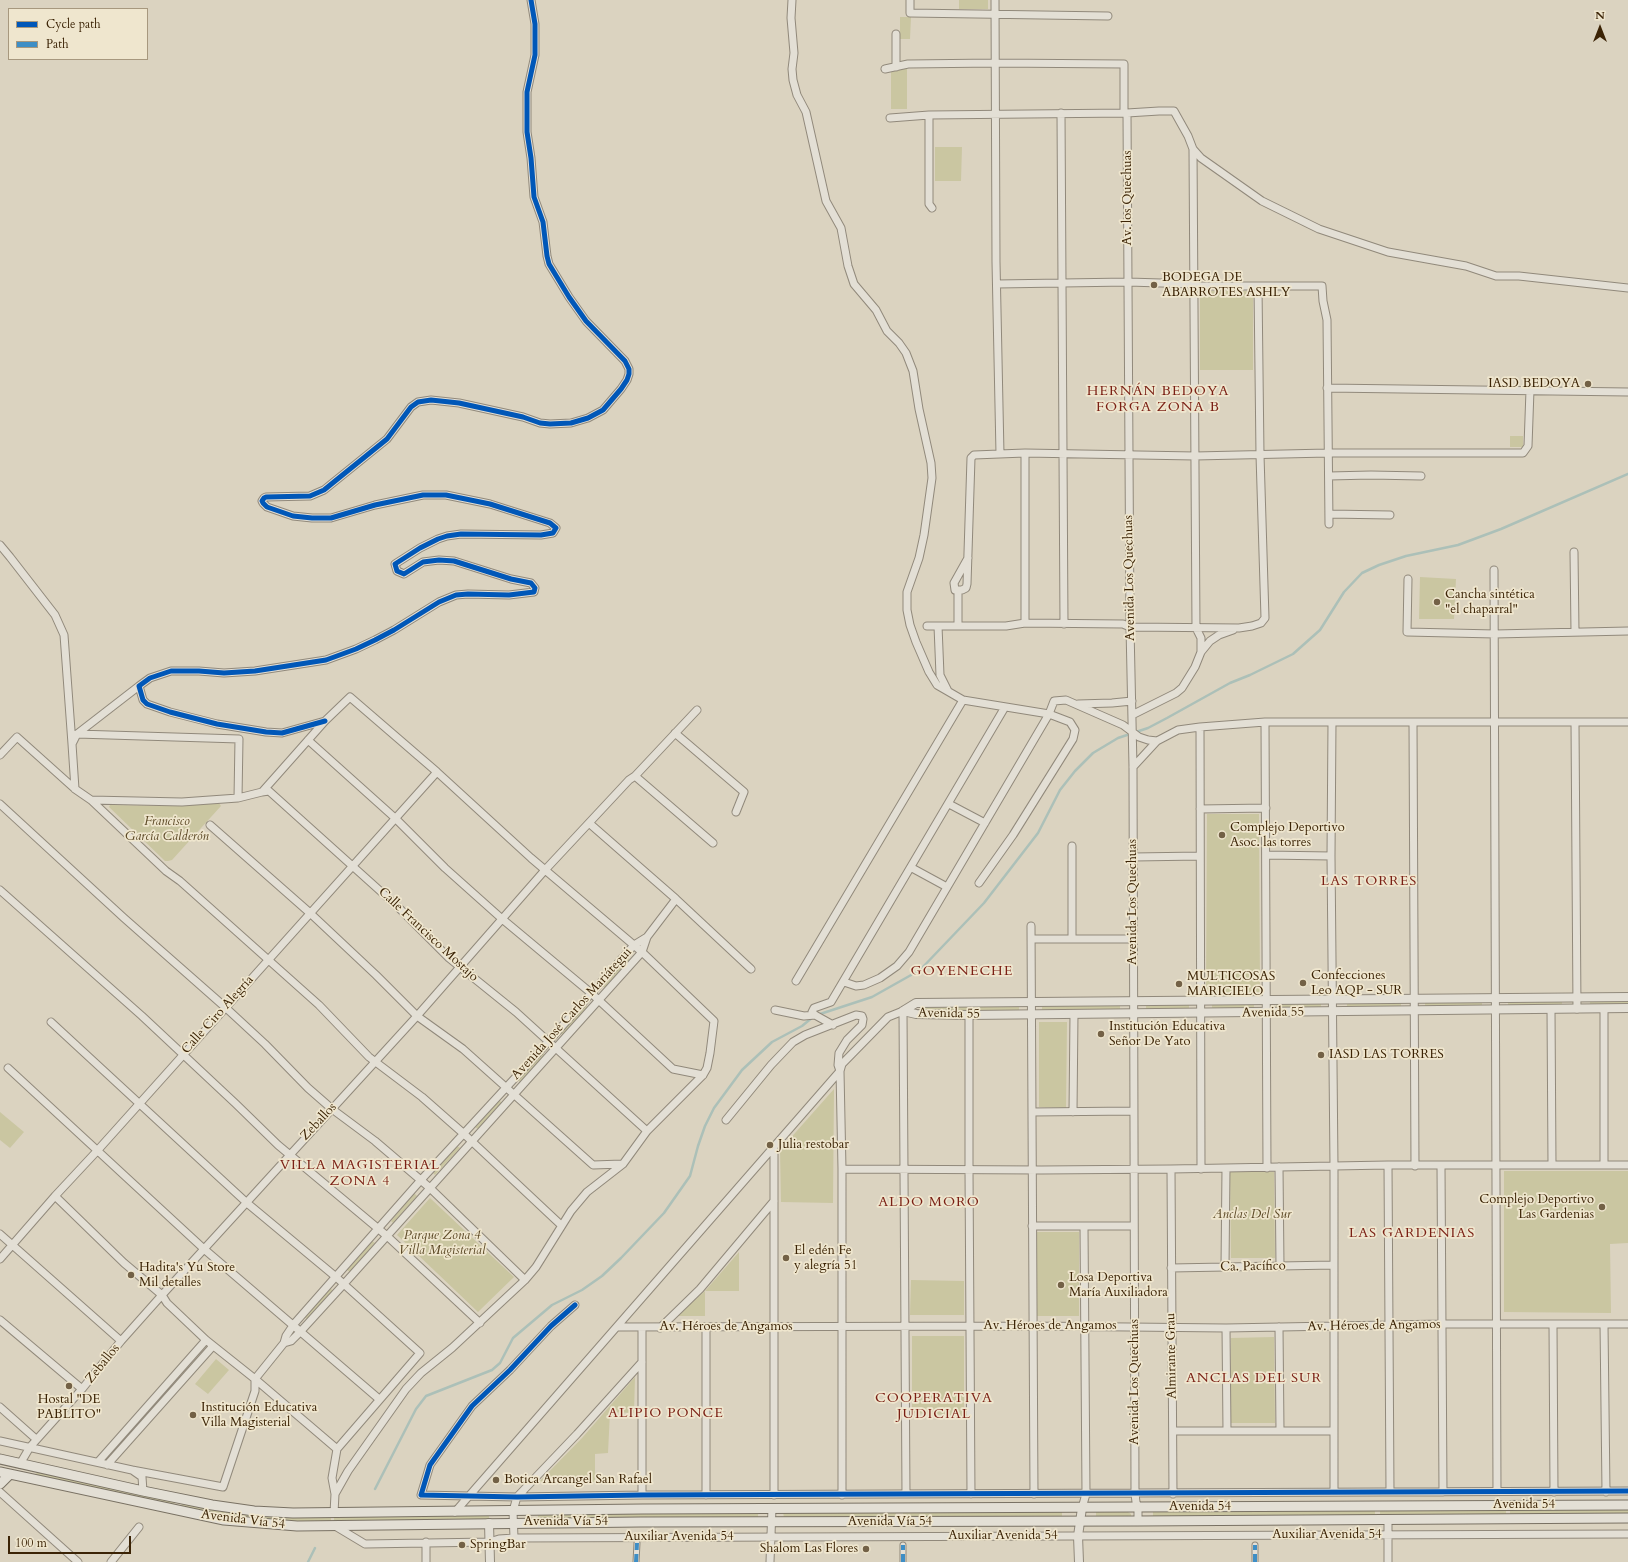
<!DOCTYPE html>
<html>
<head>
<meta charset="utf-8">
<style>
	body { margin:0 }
	#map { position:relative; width:1628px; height:1562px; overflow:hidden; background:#dbd3c0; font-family:Cardo,serif }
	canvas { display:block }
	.legend { position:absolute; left:8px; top:8px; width:140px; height:52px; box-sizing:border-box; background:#efe6ce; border:1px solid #a7987e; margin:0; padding:5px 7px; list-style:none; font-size:12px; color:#3b2305 }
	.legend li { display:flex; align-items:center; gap:8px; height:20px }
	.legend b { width:20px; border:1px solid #a7987e }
	.north { position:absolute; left:1580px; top:8px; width:40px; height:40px; -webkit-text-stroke:3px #efe6ce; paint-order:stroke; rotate:0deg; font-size:11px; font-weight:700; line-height:16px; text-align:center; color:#3b2305 }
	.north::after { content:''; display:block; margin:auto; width:14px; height:18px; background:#3b2305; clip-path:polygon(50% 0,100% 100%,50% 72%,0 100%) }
	.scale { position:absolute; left:8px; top:1536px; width:123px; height:18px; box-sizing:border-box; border:2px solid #3b2305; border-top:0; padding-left:5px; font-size:12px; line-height:14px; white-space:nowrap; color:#3b2305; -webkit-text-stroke:3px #efe6ce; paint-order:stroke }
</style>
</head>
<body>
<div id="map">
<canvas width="1628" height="1562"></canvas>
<ul class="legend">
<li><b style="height:5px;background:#0057b8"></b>Cycle path</li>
<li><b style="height:5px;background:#3e8ec5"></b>Path</li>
</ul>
<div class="north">N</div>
<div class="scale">100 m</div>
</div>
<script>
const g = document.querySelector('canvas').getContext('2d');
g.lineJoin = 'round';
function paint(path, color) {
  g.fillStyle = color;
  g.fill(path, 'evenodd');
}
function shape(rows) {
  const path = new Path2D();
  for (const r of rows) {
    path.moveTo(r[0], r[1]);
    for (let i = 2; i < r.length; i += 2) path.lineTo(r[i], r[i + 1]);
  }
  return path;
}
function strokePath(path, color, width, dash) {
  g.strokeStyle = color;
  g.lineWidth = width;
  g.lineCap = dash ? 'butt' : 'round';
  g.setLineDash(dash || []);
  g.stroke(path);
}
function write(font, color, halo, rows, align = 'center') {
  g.font = font + ' Cardo,serif';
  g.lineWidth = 3.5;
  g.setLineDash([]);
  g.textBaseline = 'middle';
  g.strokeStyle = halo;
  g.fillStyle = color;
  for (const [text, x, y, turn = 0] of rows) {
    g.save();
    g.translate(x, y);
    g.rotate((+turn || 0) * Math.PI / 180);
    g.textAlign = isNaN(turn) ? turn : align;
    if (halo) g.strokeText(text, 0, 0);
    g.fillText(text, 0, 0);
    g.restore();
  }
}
paint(shape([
	[959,0,988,0,988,9,959,9],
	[900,17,911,17,910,39,900,39],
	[907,68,907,109,891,109,891,72],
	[935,147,962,147,961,181,935,181],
	[1253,291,1253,370,1200,370,1200,291],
	[1510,436,1523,436,1523,447,1510,447],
	[1420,577,1456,579,1454,619,1419,619],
	[219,803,221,806,172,860,168,861,165,861,109,807,110,805,181,806],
	[1207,814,1259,814,1260,992,1206,992],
	[627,958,630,960,605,988,602,985],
	[1562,1001,1562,1005,1508,1006,1508,1002],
	[1590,1001,1628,1001,1628,1004,1590,1005],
	[1347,1003,1401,1003,1401,1007,1347,1007],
	[1425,1003,1482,1003,1482,1006,1425,1007],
	[1254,1004,1254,1009,1212,1009,1212,1005],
	[1276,1004,1321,1004,1321,1008,1276,1009],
	[585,1005,588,1007,563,1035,560,1033],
	[1120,1005,1120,1010,1042,1010,1042,1006],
	[1146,1005,1189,1005,1189,1009,1146,1009],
	[922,1006,1019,1006,1019,1011,922,1011],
	[1039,1022,1067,1022,1066,1108,1039,1107],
	[542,1052,545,1055,520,1082,517,1080],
	[834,1089,833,1203,781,1202,780,1150],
	[499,1100,502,1103,478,1129,475,1127],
	[0,1112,24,1132,10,1148,0,1140],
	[457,1146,460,1148,435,1175,433,1173],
	[1504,1171,1628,1171,1628,1243,1610,1244,1611,1313,1504,1312],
	[1230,1172,1274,1172,1275,1258,1231,1258],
	[414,1193,417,1196,393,1223,391,1221],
	[430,1198,514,1277,478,1312,397,1235],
	[1037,1232,1079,1232,1079,1316,1037,1316],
	[372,1241,375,1243,350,1272,347,1270],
	[739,1252,739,1291,705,1291,705,1316,676,1316,705,1291],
	[911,1280,964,1281,964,1315,910,1315],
	[330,1288,333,1291,307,1319,304,1317],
	[912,1336,964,1336,964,1416,912,1413],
	[1274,1337,1275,1423,1231,1423,1231,1338],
	[216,1359,229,1370,208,1394,195,1384],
	[635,1377,634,1413,610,1412,608,1453,595,1454,595,1482,538,1483,582,1438],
	[38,1472,175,1501,174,1506,34,1475],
	[182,1502,331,1516,331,1521,291,1521,221,1515,181,1507],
	[1506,1509,1506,1515,1380,1516,1380,1511],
	[1510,1509,1628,1509,1628,1514,1510,1515],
	[1153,1511,1375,1511,1375,1516,1153,1517],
	[758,1512,758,1518,538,1519,538,1513],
	[783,1512,896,1512,896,1518,784,1518],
	[903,1512,1062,1512,1062,1517,903,1518],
	[1096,1512,1128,1512,1131,1514,1131,1516,1130,1517,1096,1518],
	[489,1515,489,1519,334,1521,334,1517]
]), '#cac6a1');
strokePath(shape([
	[817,1015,872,997,920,970,984,903,1038,833,1060,790,1075,771,1093,753,1118,738,1148,728,1167,718,1230,683,1250,675,1293,654,1320,630,1344,592,1362,573,1379,565,1406,556,1458,545,1501,529,1628,474],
	[375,1489,416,1409,426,1396,492,1370,500,1363,513,1338,552,1305,582,1290,602,1276,621,1258,664,1213,690,1176,698,1146,705,1126,714,1108,742,1070,772,1042,802,1026,813,1017],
	[308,1562,315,1548]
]), '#acc0b8', 2.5);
const pedestrian = shape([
	[636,1562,637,1543],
	[903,1562,903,1545],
	[1255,1562,1255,1545]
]);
const minor = shape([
	[792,0,791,18,794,53,792,69,793,80,797,95,806,112,826,201,841,228,848,266,854,284,876,310,887,331,899,343,906,353,913,371,919,409,931,463,932,478,924,535,919,558,907,592,907,610,910,625,916,642,929,672,937,685,963,700,1049,714,1070,722,1075,730,1073,739,1013,835,979,883],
	[910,0,910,13,1108,16],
	[995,0,996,262,1000,454],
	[896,67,896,34],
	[885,69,908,64,995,63,1124,64,1124,113],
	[1061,113,1064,624],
	[1127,113,1130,627,1133,767,1135,1494,1136,1502,1138,1507,1138,1521],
	[929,115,929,204,932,208],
	[890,118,929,115,1127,113,1159,111,1174,111,1188,136,1193,149,1201,158,1262,201,1319,229,1388,252,1466,266,1496,276,1519,276,1628,288],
	[1193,149,1196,628,1201,638,1201,652],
	[997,284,1128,282,1194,284,1199,286,1322,286,1323,301,1327,320,1329,524],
	[1327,388,1628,392],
	[1025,453,1025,623],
	[1329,476,1371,475,1421,476],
	[1329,514,1390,515],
	[0,545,10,557,55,615,64,635,72,744],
	[1574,552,1575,632],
	[968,558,954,583,955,590,962,590,966,588,967,584,971,458,974,455,1025,453,1195,456,1328,453,1523,453,1528,446,1530,390],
	[1494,570,1497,1491],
	[1408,579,1407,632,1495,634,1628,631],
	[927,626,1006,626,1025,623,1123,624,1130,627,1239,628,1252,626,1261,623,1265,618,1260,455,1258,287],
	[938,626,940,675,948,691],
	[958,626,958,590],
	[1078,704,1112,703,1132,701],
	[1132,715,1176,693,1182,688,1195,667,1201,652,1210,641,1219,635,1233,630],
	[325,721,282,733,266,732,217,724,170,712,147,704,143,700,139,686,150,678,171,671,199,671,224,673,255,671,326,660,356,649,375,640,394,630,439,602,456,595,468,594,509,595,534,592,535,588,531,583,511,579,454,561,439,560,423,562,404,574,397,571,395,564,420,548,438,539,447,536,461,534,541,535,553,533,556,528,550,523,490,504,446,495,423,495,375,505,331,518,312,518,293,516,267,507,263,503,262,501,264,498,266,497,310,496,324,490,387,439,411,407,418,402,431,400,459,403,523,417,540,423,550,424,571,423,588,418,603,410,621,389,627,380,629,374,629,369,625,361,586,321,569,297,549,264,547,256,543,222,534,197,531,158,527,132,527,92,535,55,535,24,531,0],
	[1265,722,1267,1168],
	[1332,722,1331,856,1334,1167,1334,1492],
	[1413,722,1415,1166],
	[1575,723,1577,1009],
	[1200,727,1201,1169],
	[675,733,744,792,736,812],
	[77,734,239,739,238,798],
	[308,740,395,818,445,868,501,918,591,993,673,1069,703,1075],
	[0,755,17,737,75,789,91,800,166,871,180,881,319,1005,369,1057,422,1097,464,1134,561,1225],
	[1133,767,1157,741],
	[635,776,713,843],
	[75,789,72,744,77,734,139,686],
	[262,792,269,791,398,907,449,958,516,1012,647,1131],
	[91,800,182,802,238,798,262,792,325,721,350,697,437,772,531,858,642,952,714,1021,710,1053,707,1068,703,1075,647,1131,623,1164,587,1192,571,1211,536,1267,525,1280,452,1348,421,1373,406,1389,348,1471,335,1494,334,1513],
	[0,804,124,918,225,1007,265,1044,308,1088,332,1109,375,1141,430,1188,525,1280],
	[949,804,985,823],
	[1200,809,1266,808],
	[589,823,676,899,751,969],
	[210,825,310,913,376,975,417,1016,463,1049,593,1165,622,1164],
	[1266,855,1331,856],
	[1134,857,1200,856],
	[912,868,947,887],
	[0,890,142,1016,236,1104,278,1145,387,1236,480,1323],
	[1031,926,1034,1494],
	[1072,938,1072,846],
	[1031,939,1133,939],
	[796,981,963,700],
	[844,982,856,986,864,985,880,978,897,966,909,952,1049,714,1054,701,1066,700,1123,725,1139,737,1148,740,1157,741,1178,730,1200,727,1265,722,1628,722],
	[1551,1009,1552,1165],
	[775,1010,804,1016,815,1015],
	[969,1015,969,1170,971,1494],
	[51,1022,247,1203,336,1277,420,1353,337,1449,332,1478,335,1494],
	[833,1025,815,1015,812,1012,814,1008,831,1002,1005,707],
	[8,1068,204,1249,379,1399],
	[1032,1112,1134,1111],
	[1073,1112,1074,1014],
	[726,1120,771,1065,793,1042,805,1035,856,1015,862,1016,863,1019,862,1025,847,1040,839,1053,838,1065,840,1071,842,1169,842,1495],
	[774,1146,774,1495],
	[1388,1165,1390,1492],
	[1604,1165,1604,1009],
	[1441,1166,1443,1492],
	[1279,1167,1280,1266],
	[842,1169,1041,1170,1171,1169,1388,1165,1628,1165],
	[1171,1169,1173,1494],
	[55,1196,124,1263,162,1295,167,1303,206,1340,255,1379,337,1449],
	[1032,1226,1134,1226],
	[0,1234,121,1341],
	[0,1259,55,1196,97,1151,437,772],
	[1225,1267,1226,1168],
	[1171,1268,1334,1265],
	[575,1305,551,1326,510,1370,472,1406,430,1465,421,1495,517,1497,642,1495,1628,1491],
	[0,1320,82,1389],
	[1553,1324,1554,1492],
	[1604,1324,1606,1492],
	[617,1327,1032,1326,1226,1328,1443,1324,1628,1324],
	[1279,1327,1280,1431],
	[642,1328,642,1495],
	[660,1328,700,1289,774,1201],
	[706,1328,706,1495],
	[1226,1328,1227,1431],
	[284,1343,291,1341,301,1331,343,1285,642,952,647,937,676,899],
	[0,1407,36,1439],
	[1173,1431,1334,1431],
	[0,1441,132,1470,142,1477,143,1491],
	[98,1462,206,1340],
	[20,1464,30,1447,82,1389,121,1341,162,1295,417,1016,545,870,629,780,635,776,697,710],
	[107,1465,213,1346],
	[132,1470,223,1487,255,1391,255,1379,284,1343,286,1336,294,1324,420,1181,549,1041,634,945,647,937],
	[0,1492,78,1562],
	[1082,1508,1086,1494,1084,1226],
	[455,1512,840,1071,842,1064,888,1017,903,1011,906,1494],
	[335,1526,365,1544,489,1542,499,1539,514,1538,1628,1534],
	[514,1538,513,1511,517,1497,577,1434,642,1362],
	[426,1542,426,1562],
	[111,1562,139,1527],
	[770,1562,772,1508],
	[1388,1562,1388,1520]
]);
const tertiary = shape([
	[903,1011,916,1003,1628,997],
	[903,1011,916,1014,969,1015,1628,1008],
	[489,1523,490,1562],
	[1079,1562,1078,1536,1082,1508]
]);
const secondary = shape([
	[0,1459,143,1491,212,1505,254,1511,293,1513,642,1509,1628,1505],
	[0,1472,224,1520,297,1526,640,1522,1138,1521,1628,1518],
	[0,1484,10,1474]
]);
strokePath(pedestrian, '#91897b', 7);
strokePath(minor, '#91897b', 9);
strokePath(tertiary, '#91897b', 10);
strokePath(secondary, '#797163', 11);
strokePath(pedestrian, '#e3dfd5', 5);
strokePath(minor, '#e3dfd5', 7);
strokePath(tertiary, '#e3dfd5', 8);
strokePath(secondary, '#e3dfd5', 9);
strokePath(shape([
	[636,1562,637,1543],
	[903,1562,903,1545],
	[1255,1562,1255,1545]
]), '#3e8ec5', 4, [8, 4]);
strokePath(shape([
	[325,721,282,733,266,732,217,724,170,712,147,704,143,700,139,686,150,678,171,671,199,671,224,673,255,671,326,660,356,649,375,640,394,630,439,602,456,595,468,594,509,595,534,592,535,588,531,583,511,579,454,561,439,560,423,562,404,574,397,571,395,564,420,548,438,539,447,536,461,534,541,535,553,533,556,528,550,523,490,504,446,495,423,495,375,505,331,518,312,518,293,516,267,507,263,503,262,501,264,498,266,497,310,496,324,490,387,439,411,407,418,402,431,400,459,403,523,417,540,423,550,424,571,423,588,418,603,410,621,389,627,380,629,374,629,369,625,361,586,321,569,297,549,264,547,256,543,222,534,197,531,158,527,132,527,92,535,55,535,24,531,0],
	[575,1305,551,1326,510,1370,472,1406,430,1465,421,1495,517,1497,642,1495,1628,1491]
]), '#0057b8', 5);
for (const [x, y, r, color] of [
	[1154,285,4,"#736146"],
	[1588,384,4,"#736146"],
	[1437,602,4,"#736146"],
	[1222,835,4,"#736146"],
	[1303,983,4,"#736146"],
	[1179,984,4,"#736146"],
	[1101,1034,4,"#736146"],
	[1321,1055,4,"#736146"],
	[770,1145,4,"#736146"],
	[1602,1207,4,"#736146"],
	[786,1258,4,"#736146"],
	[131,1275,4,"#736146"],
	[1061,1285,4,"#736146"],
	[69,1386,4,"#736146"],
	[193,1415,4,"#736146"],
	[496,1480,4,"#736146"],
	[462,1545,4,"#736146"],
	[866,1549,4,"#736146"]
]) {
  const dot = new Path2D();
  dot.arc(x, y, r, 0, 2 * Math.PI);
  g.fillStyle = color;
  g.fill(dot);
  strokePath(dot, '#efe6ce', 1.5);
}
write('13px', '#3b2305', '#efe6ce', [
	["Av. los Quechuas",1128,198,-90],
	["Avenida Los Quechuas",1130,578,-91],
	["Avenida Los Quechuas",1133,902,-90],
	["Calle Francisco Mostajo",428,935,43],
	["Avenida 55",1273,1013,-1],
	["Avenida José Carlos Mariátegui",572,1014,-48],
	["Avenida 55",949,1014,1],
	["Calle Ciro Alegría",218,1015,-48],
	["Zeballos",319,1122,-47],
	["Ca. Pacífico",1253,1267,-1],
	["Av. Héroes de Angamos",1050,1326],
	["Av. Héroes de Angamos",1374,1326,-1],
	["Av. Héroes de Angamos",726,1327],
	["Almirante Grau",1172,1356,-91],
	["Zeballos",103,1364,-51],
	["Avenida Los Quechuas",1135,1382,-90],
	["Avenida 54",1524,1505],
	["Avenida 54",1200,1507],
	["Avenida Vía 54",243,1520,7],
	["Avenida Vía 54",566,1522],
	["Avenida Vía 54",890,1522],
	["Auxiliar Avenida 54",1327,1535],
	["Auxiliar Avenida 54",1003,1536],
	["Auxiliar Avenida 54",679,1537]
]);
write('13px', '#3b2305', '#efe6ce', [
	["BODEGA DE",1162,278],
	["ABARROTES ASHLY",1162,293],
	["IASD BEDOYA",1580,384,"right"],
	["Cancha sintética",1445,595],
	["\"el chaparral\"",1445,610],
	["Complejo Deportivo",1230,828],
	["Asoc. las torres",1230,843],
	["Confecciones",1311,976],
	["Leo AQP - SUR",1311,991],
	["MULTICOSAS",1187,977],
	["MARICIELO",1187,992],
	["Institución Educativa",1109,1027],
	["Señor De Yato",1109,1042],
	["IASD LAS TORRES",1329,1055],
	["Julia restobar",778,1145],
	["Complejo Deportivo",1594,1200,"right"],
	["Las Gardenias",1594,1215,"right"],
	["El edén Fe",794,1251],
	["y alegría 51",794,1266],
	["Hadita's Yu Store",139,1268],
	["Mil detalles",139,1283],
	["Losa Deportiva",1069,1278],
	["María Auxiliadora",1069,1293],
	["Hostal \"DE",69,1400,"center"],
	["PABLITO\"",69,1415,"center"],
	["Institución Educativa",201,1408],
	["Villa Magisterial",201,1423],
	["Botica Arcangel San Rafael",504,1480],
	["SpringBar",470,1545],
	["Shalom Las Flores",858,1549,"right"]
], 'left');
write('italic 13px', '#5c4926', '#efe6ce', [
	["Francisco",167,822],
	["García Calderón",167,837],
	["Anclas Del Sur",1252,1215],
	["Parque Zona 4",442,1236],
	["Villa Magisterial",442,1251]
]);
g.letterSpacing = '1px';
write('14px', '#7a1f14', '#efe6ce', [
	["HERNÁN BEDOYA",1158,392],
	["FORGA ZONA B",1158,408],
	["LAS TORRES",1369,882],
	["GOYENECHE",962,972],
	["VILLA MAGISTERIAL",360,1166],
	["ZONA 4",360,1182],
	["ALDO MORO",929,1203],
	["LAS GARDENIAS",1412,1234],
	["ANCLAS DEL SUR",1254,1379],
	["COOPERATIVA",934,1399],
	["JUDICIAL",934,1415],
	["ALIPIO PONCE",666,1414]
]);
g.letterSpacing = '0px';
</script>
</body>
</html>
